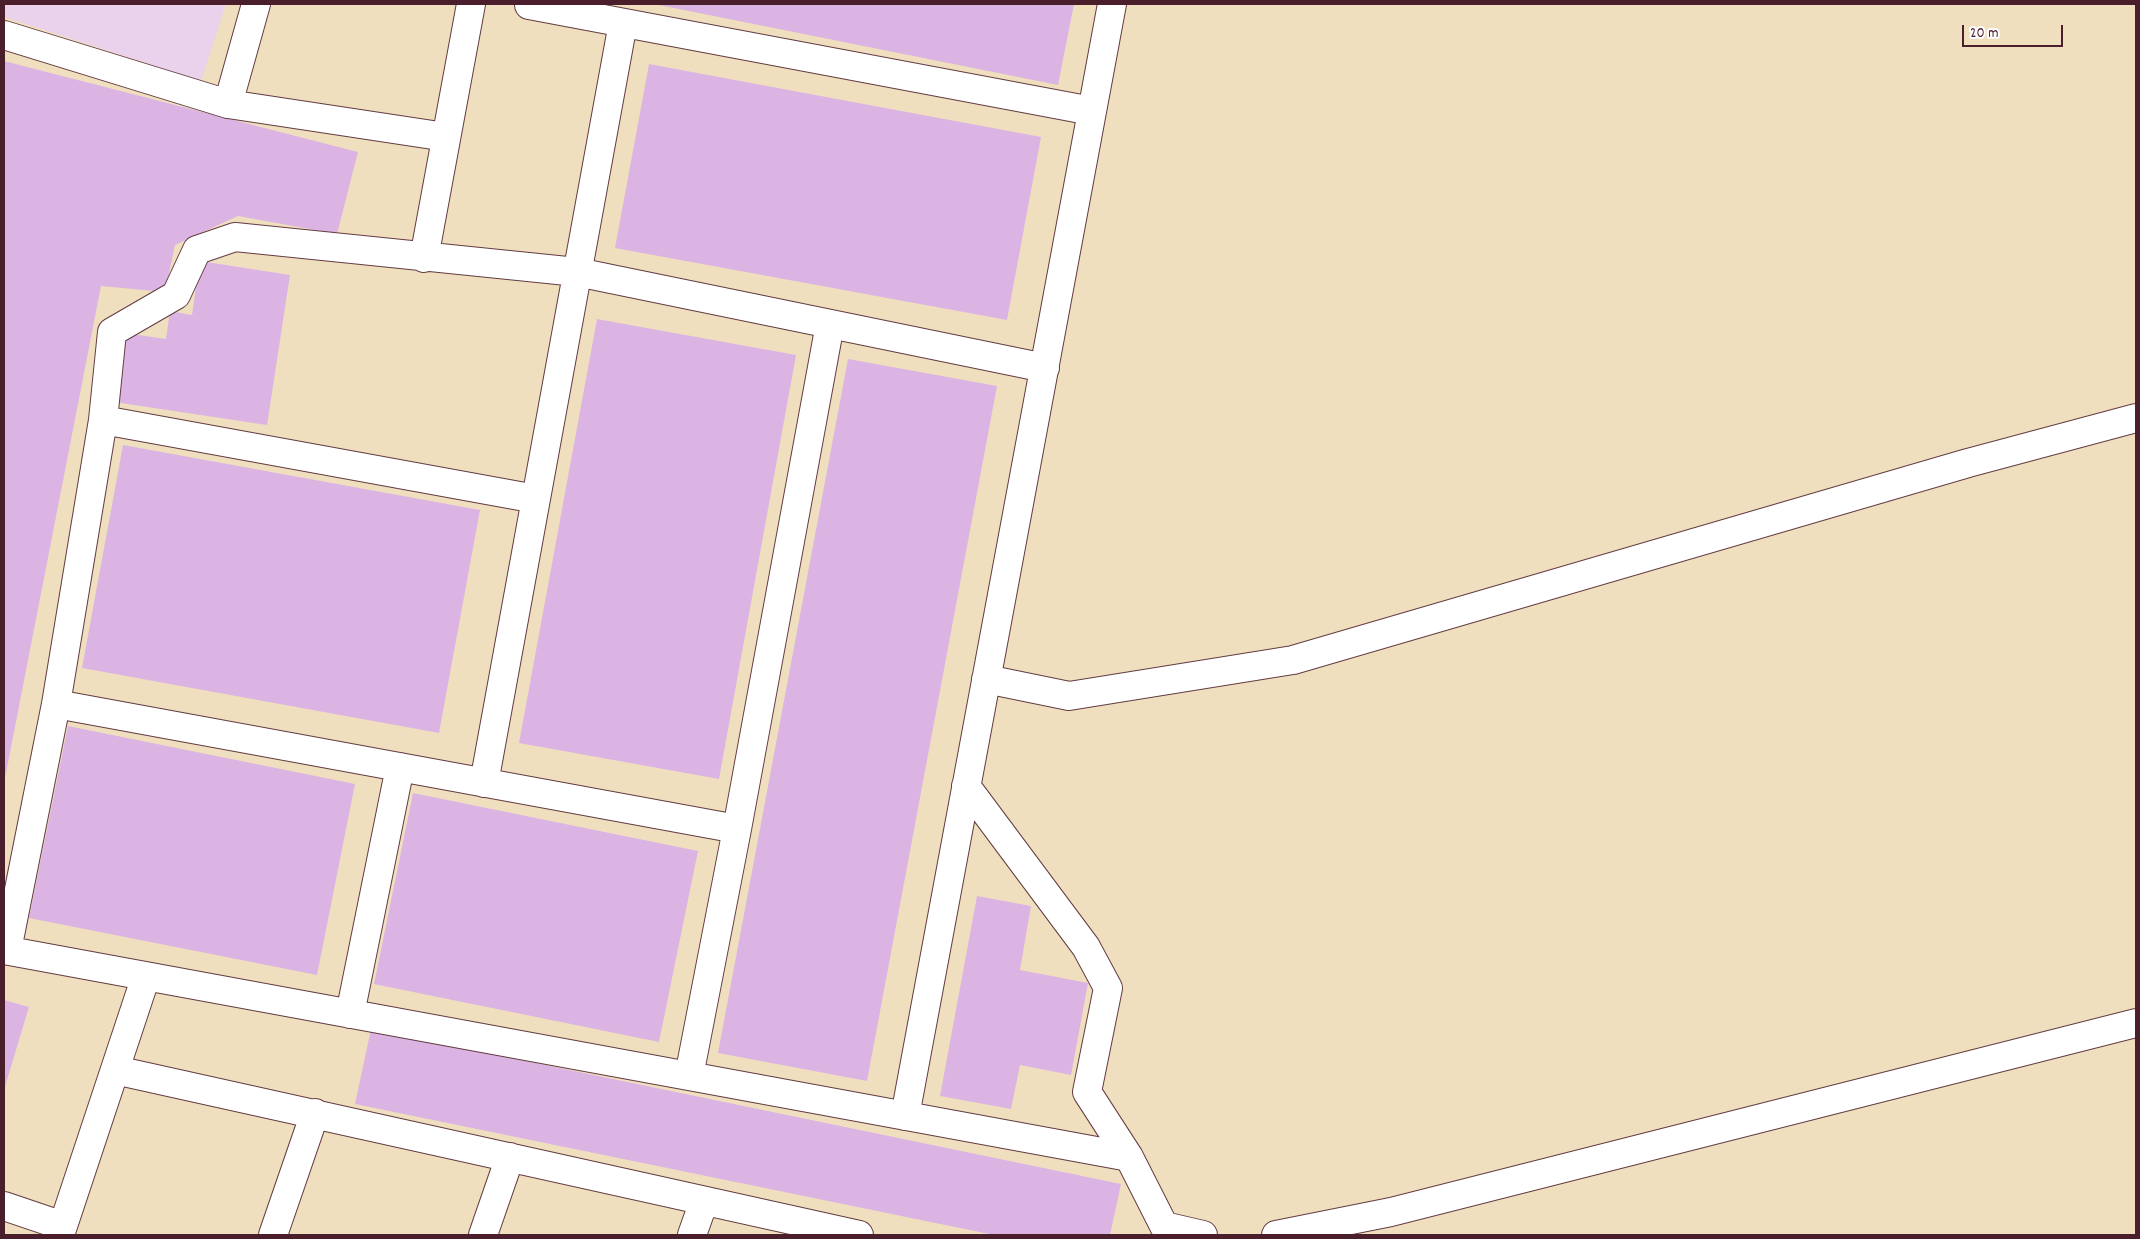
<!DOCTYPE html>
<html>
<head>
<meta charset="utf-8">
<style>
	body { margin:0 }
	#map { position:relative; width:2140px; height:1239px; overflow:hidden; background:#f0dfbf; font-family:Dekko,sans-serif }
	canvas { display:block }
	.frame { position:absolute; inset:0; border:5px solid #4a1f2b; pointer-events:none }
	.scale { position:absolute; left:1962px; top:25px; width:101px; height:22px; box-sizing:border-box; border:2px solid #4a1f2b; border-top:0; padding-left:6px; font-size:15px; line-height:18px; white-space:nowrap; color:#4a1f2b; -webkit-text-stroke:4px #fff; paint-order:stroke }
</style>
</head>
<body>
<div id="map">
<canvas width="2140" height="1239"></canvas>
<div class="frame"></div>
<div class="scale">20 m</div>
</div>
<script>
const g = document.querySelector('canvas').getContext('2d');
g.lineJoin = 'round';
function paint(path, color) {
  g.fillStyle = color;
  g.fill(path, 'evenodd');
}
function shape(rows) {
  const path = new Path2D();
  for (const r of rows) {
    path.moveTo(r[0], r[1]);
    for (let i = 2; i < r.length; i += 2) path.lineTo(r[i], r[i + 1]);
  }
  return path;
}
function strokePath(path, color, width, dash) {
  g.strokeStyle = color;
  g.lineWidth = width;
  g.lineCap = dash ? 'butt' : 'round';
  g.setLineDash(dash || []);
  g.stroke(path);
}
paint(shape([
	[4,4,226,4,201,81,4,17]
]), '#ead1ec');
paint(shape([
	[654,4,1074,4,1058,85],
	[4,61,358,152,337,234,238,216,175,245,165,292,101,286,5,778],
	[649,64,1041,137,1007,320,615,248],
	[200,261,290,275,267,425,114,402,125,333,166,339,170,311,192,315],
	[597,319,796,355,719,779,519,743],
	[848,359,997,386,867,1081,718,1053],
	[123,445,480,510,439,733,82,668],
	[68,726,355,784,317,975,29,918],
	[413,793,698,851,659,1042,374,984],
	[977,896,1031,906,1020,970,1088,983,1071,1075,1020,1065,1011,1109,940,1096],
	[4,1000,29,1007,4,1090],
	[371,1029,1121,1184,1110,1235,994,1235,355,1104]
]), '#dbb4e3');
const minor = shape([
	[529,5,1092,111],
	[4,35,228,104,446,137],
	[228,104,256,4],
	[424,258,471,4],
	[103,420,536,499],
	[986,679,1069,696,1293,660,1968,463,2136,418],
	[56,704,737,829],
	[484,783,623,23],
	[966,786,1086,947,1108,988,1087,1092,1129,1157,1164,1226,1203,1235],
	[4,950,1129,1157],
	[7,950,56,704,103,420,112,332,176,295,197,250,235,237,577,272,1045,368],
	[350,1014,400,767],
	[115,1070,859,1235],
	[689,1076,737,829,830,324],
	[905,1116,1112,4],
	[4,1206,63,1226],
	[60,1235,146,976],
	[273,1235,315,1113],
	[483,1235,510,1157],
	[692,1235,704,1201],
	[1276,1235,1391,1212,2136,1023]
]);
strokePath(minor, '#633c41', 30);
strokePath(minor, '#fff', 28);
</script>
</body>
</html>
